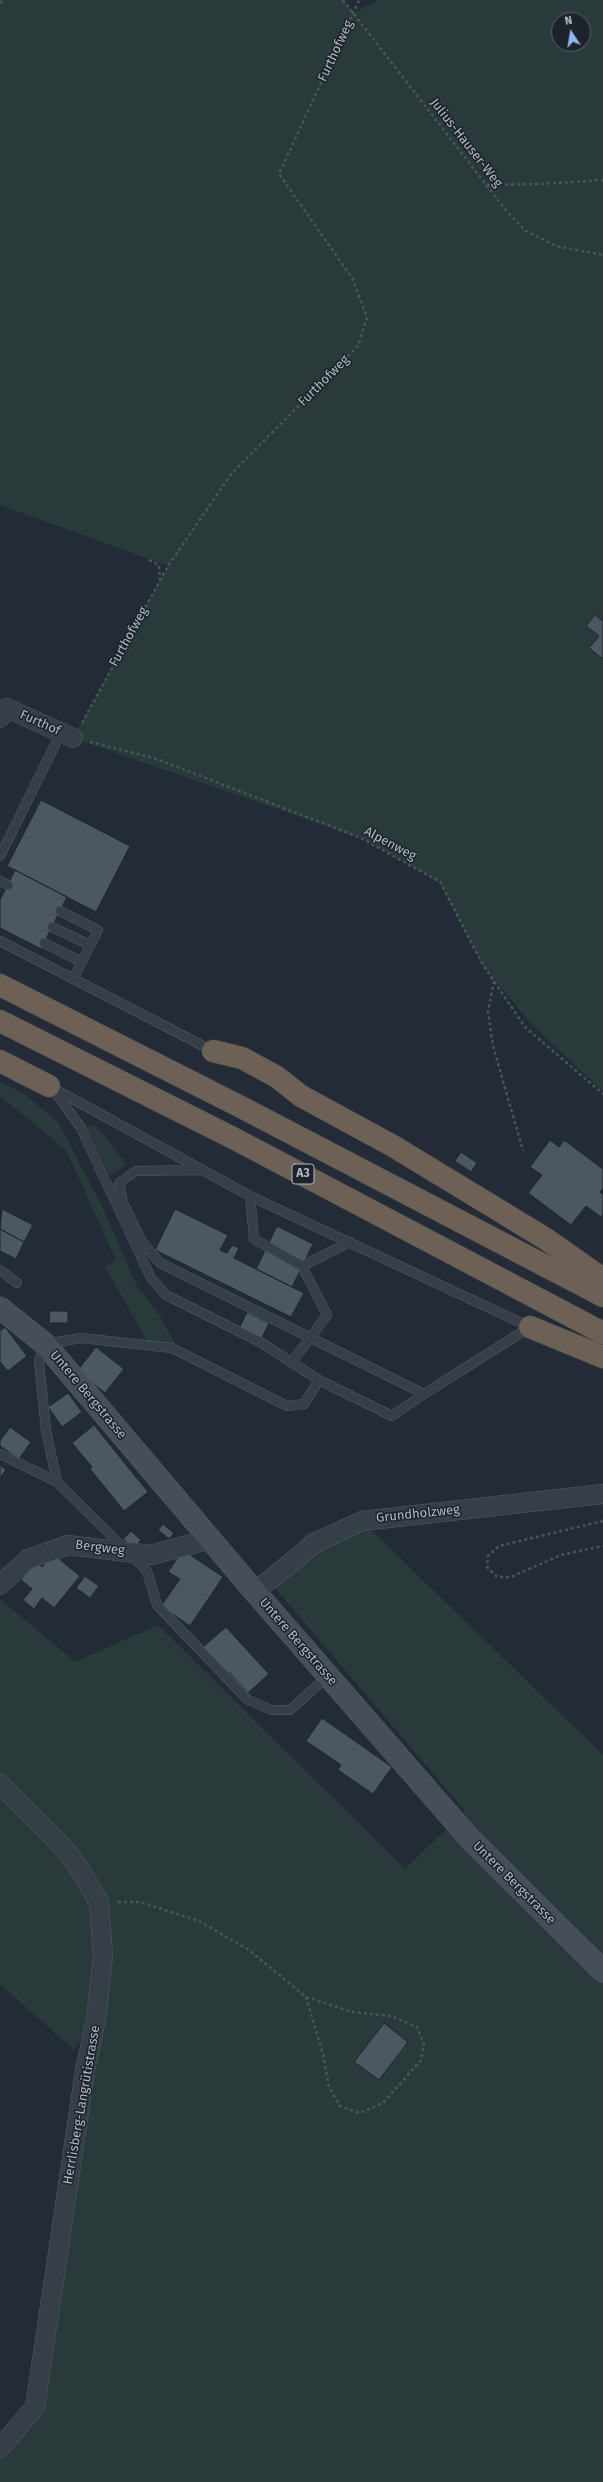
<!DOCTYPE html>
<html>
<head>
<meta charset="utf-8">
<style>
	body { margin:0 }
	#map { position:relative; width:603px; height:2482px; overflow:hidden; background:#232c36; font-family:"Fira Sans",sans-serif }
	canvas { display:block }
	.north { position:absolute; left:551px; top:12px; width:40px; height:40px; box-sizing:border-box; background:#1c232b; border:1px solid #585f68; border-radius:50%; rotate:348deg; font-size:11px; font-weight:700; line-height:16px; text-align:center; color:#b1b9c3 }
	.north::after { content:''; display:block; margin:auto; width:14px; height:18px; background:#8db7ec; clip-path:polygon(50% 0,100% 100%,50% 72%,0 100%) }
</style>
</head>
<body>
<div id="map">
<canvas width="603" height="2482"></canvas>
<div class="north">N</div>
</div>
<script>
const g = document.querySelector('canvas').getContext('2d');
g.lineJoin = 'round';
function paint(path, color) {
  g.fillStyle = color;
  g.fill(path, 'evenodd');
}
function shape(rows) {
  const path = new Path2D();
  for (const r of rows) {
    path.moveTo(r[0], r[1]);
    for (let i = 2; i < r.length; i += 2) path.lineTo(r[i], r[i + 1]);
  }
  return path;
}
function strokePath(path, color, width, dash) {
  g.strokeStyle = color;
  g.lineWidth = width;
  g.lineCap = dash ? 'butt' : 'round';
  g.setLineDash(dash || []);
  g.stroke(path);
}
function write(font, color, halo, rows, align = 'center') {
  g.font = font + ' "Fira Sans",sans-serif';
  g.lineWidth = 3;
  g.setLineDash([]);
  g.textBaseline = 'middle';
  g.strokeStyle = halo;
  g.fillStyle = color;
  for (const [text, x, y, turn = 0] of rows) {
    g.save();
    g.translate(x, y);
    g.rotate((+turn || 0) * Math.PI / 180);
    g.textAlign = isNaN(turn) ? turn : align;
    if (halo) g.strokeText(text, 0, 0);
    g.fillText(text, 0, 0);
    g.restore();
  }
}
paint(shape([
	[0,0,343,0,354,13,378,0,603,0,603,1091,531,1024,483,965,440,882,361,838,73,738,168,566,0,505],
	[559,20,583,20,583,44,559,44],
	[0,1081,25,1095,58,1122,100,1202,137,1286,159,1314,176,1345,147,1341,105,1267,116,1260,66,1150,0,1096],
	[88,1125,96,1127,103,1134,127,1165,110,1175,87,1128],
	[362,1521,603,1755,603,2482,0,2482,0,2449,35,2407,95,2020,74,2050,0,1984,0,1599,75,1662,158,1625,405,1869,465,1811,269,1581,308,1532]
]), '#283a39');
const building = shape([
	[595,615,603,621,603,659,589,648,599,636,586,626,595,615],
	[41,800,130,846,96,912,7,866,41,800],
	[15,870,67,897,41,949,0,928,0,900,15,870],
	[550,1140,559,1147,564,1140,603,1169,603,1188,600,1192,603,1195,603,1214,601,1217,586,1206,571,1225,528,1193,542,1175,530,1167,550,1140],
	[461,1152,477,1163,471,1172,455,1161,461,1152],
	[2,1209,33,1225,24,1242,0,1229,2,1209],
	[175,1209,228,1235,220,1250,227,1253,232,1245,239,1248,234,1258,304,1293,291,1317,155,1250,175,1209],
	[277,1226,313,1244,292,1287,256,1269,277,1226],
	[0,1229,24,1242,16,1259,0,1251,0,1229],
	[50,1311,68,1311,68,1323,49,1323,50,1311],
	[247,1312,269,1323,258,1346,236,1335,247,1312],
	[5,1327,27,1356,8,1371,0,1362,0,1331,5,1327],
	[96,1347,124,1369,105,1393,77,1371,96,1347],
	[68,1393,82,1412,62,1427,48,1407,68,1393],
	[94,1425,148,1492,124,1511,90,1469,92,1467,72,1443,94,1425],
	[10,1427,31,1442,19,1459,0,1446,0,1441,10,1427],
	[0,1465,6,1470,0,1478,0,1465],
	[163,1524,174,1533,169,1539,158,1530,163,1524],
	[131,1531,141,1540,133,1549,123,1539,131,1531],
	[183,1550,223,1577,190,1626,161,1606,180,1579,168,1572,183,1550],
	[53,1554,80,1576,54,1608,42,1598,34,1609,23,1600,32,1589,21,1580,35,1561,42,1567,53,1554],
	[85,1576,99,1586,90,1598,76,1588,85,1576],
	[226,1627,269,1674,248,1693,229,1672,225,1674,202,1648,226,1627],
	[322,1718,392,1767,373,1794,338,1770,341,1765,306,1741,322,1718],
	[384,2023,408,2042,379,2080,354,2062,384,2023]
]);
paint(building, '#4b5761');
strokePath(building, '#1e252d', 1);
const service = shape([
	[0,856,61,733],
	[0,881,8,885],
	[60,911,98,930,73,979],
	[52,927,90,945],
	[0,941,213,1051],
	[44,943,82,962],
	[49,1086,250,1196,530,1327],
	[56,1093,81,1128,151,1278,166,1295,260,1342,319,1380,392,1416,424,1394],
	[202,1170,136,1171,119,1183,123,1203,142,1242,160,1263,424,1394,530,1327],
	[250,1196,254,1239,302,1266,350,1242],
	[0,1270,17,1283],
	[291,1363,327,1315,302,1266],
	[0,1454,57,1482,147,1571,157,1605,248,1700,272,1710,290,1710,328,1676],
	[57,1482,46,1430,39,1361,45,1344,81,1338,172,1348,287,1406,304,1404,319,1380]
]);
const minor = shape([
	[0,718,7,708,73,738],
	[0,1585,28,1559,68,1545,151,1555,211,1539],
	[255,1592,315,1543,362,1521,603,1494],
	[0,1784,63,1847,78,1867,99,1902,103,1957,96,2019,85,2071,35,2407,0,2448]
]);
const secondary = shape([
	[0,1308,45,1344,255,1592,471,1840,603,1971]
]);
const motorway = shape([
	[0,985,241,1107,603,1296],
	[0,1021,235,1139,603,1333],
	[213,1051,242,1058,277,1077,301,1096,393,1146,477,1197,546,1239,603,1279],
	[0,1061,49,1086],
	[530,1327,603,1357]
]);
strokePath(service, '#545c64', 10);
strokePath(minor, '#545c64', 20);
strokePath(secondary, '#545c64', 23);
strokePath(motorway, '#414951', 23);
strokePath(shape([
	[343,0,508,213,526,231,556,246,603,255],
	[0,3,4,0],
	[487,185,541,184,603,180],
	[149,560,159,565,160,580],
	[82,723,168,566,232,473,358,346,367,317,352,278,279,174,359,0],
	[90,742,154,758,361,838,440,882,483,965,525,1027,603,1094],
	[494,981,488,1011,493,1046,523,1151],
	[603,1521,499,1546,488,1556,487,1567,497,1577,511,1577,561,1555,603,1546],
	[118,1902,140,1902,199,1921,249,1950,306,1997,352,2012,391,2016,417,2027,424,2044,421,2060,383,2103,360,2113,340,2106,329,2087,323,2054,306,1997]
]), '#465758', 2.5, [3, 3]);
strokePath(service, '#363e47', 9);
strokePath(minor, '#363e47', 19);
strokePath(secondary, '#454e59', 22);
strokePath(motorway, '#6c6154', 22);
for (const [x, y, w] of [
	[303,1174,22]
]) {
  const box = new Path2D();
  box.roundRect(x - w / 2, y - 10, w, 20, 3);
  g.fillStyle = '#1c232b';
  g.fill(box);
  strokePath(box, '#b1b9c3', 1);
}
write('bold 12px', '#b1b9c3', null, [
	["A3",303,1174]
]);
write('13px', '#b1b9c3', '#1c232b', [
	["Furthofweg",336,51,-65],
	["Julius-Hauser-Weg",466,143,52],
	["Furthofweg",324,381,-45],
	["Furthofweg",129,637,-61],
	["Furthof",40,723,24],
	["Alpenweg",390,844,28],
	["Untere Bergstrasse",88,1395,50],
	["Grundholzweg",418,1514,-6],
	["Bergweg",100,1548,7],
	["Untere Bergstrasse",298,1642,49],
	["Untere Bergstrasse",514,1883,45],
	["Herrlisberg-Langrütistrasse",82,2105,-80]
]);
</script>
</body>
</html>
